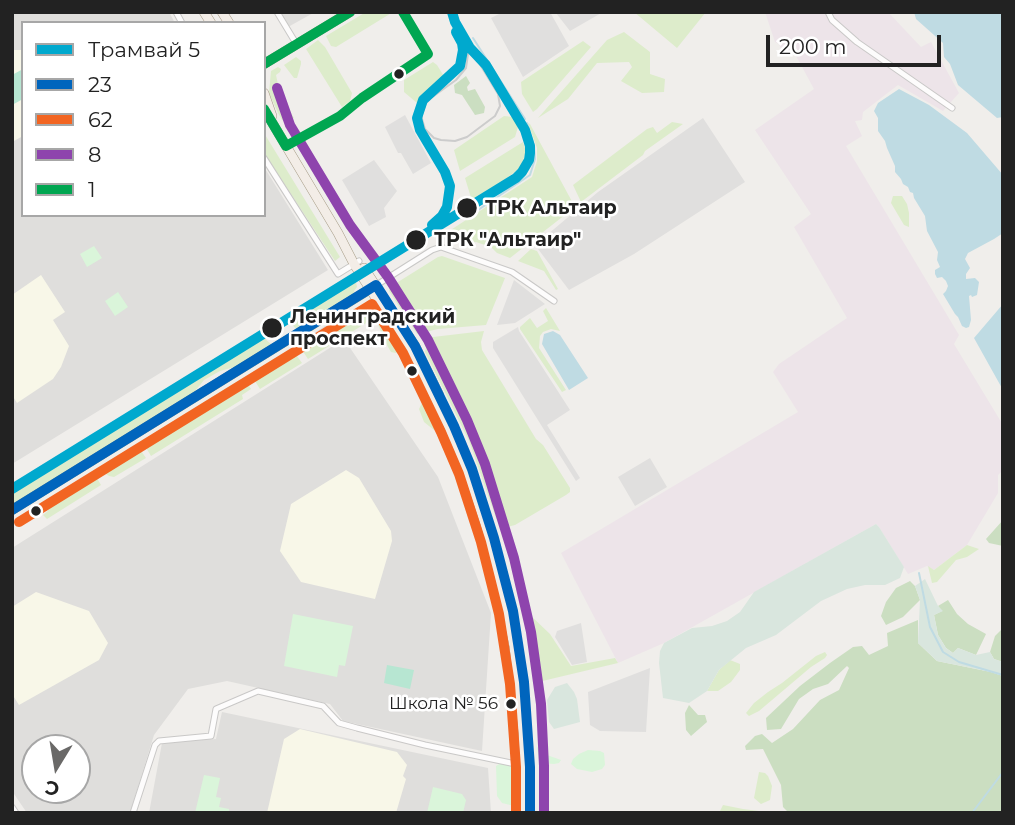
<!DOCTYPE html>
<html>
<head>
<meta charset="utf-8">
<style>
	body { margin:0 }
	#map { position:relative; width:1015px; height:825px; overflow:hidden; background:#f0eeeb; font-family:Montserrat,sans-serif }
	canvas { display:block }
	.frame { position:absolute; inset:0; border:14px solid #222; pointer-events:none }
	.legend { position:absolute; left:21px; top:21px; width:245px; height:196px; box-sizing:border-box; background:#fff; border:2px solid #a7a7a7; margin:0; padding:9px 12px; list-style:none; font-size:21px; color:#222 }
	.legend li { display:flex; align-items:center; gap:14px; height:35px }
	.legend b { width:35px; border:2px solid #a7a7a7 }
	.north { position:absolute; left:21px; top:734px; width:70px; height:70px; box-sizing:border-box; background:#fff; border:2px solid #a7a7a7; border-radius:50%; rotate:191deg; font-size:19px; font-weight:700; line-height:28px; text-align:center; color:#222 }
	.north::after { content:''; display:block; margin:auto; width:24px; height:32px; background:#6a6968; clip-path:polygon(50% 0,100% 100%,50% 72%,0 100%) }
	.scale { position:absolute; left:766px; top:35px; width:175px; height:32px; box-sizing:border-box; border:4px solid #222; border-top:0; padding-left:9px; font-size:21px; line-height:24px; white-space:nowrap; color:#222; -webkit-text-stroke:5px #fff; paint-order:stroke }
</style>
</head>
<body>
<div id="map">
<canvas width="1015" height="825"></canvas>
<div class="frame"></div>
<ul class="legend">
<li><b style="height:9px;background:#00a9ce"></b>Трамвай 5</li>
<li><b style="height:9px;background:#0065bd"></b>23</li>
<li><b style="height:9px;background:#f26522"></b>62</li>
<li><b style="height:9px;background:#8e44ad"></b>8</li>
<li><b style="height:9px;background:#00a651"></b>1</li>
</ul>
<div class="north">С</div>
<div class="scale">200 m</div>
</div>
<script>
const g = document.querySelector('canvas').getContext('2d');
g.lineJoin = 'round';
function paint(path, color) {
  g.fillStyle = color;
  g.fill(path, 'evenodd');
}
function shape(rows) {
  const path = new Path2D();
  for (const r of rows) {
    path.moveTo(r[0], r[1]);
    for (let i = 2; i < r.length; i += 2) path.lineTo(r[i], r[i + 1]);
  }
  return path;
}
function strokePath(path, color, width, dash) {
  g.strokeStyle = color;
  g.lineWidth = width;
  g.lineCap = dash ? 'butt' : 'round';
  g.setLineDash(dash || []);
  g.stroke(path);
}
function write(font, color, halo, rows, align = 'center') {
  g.font = font + ' Montserrat,sans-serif';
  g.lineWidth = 5;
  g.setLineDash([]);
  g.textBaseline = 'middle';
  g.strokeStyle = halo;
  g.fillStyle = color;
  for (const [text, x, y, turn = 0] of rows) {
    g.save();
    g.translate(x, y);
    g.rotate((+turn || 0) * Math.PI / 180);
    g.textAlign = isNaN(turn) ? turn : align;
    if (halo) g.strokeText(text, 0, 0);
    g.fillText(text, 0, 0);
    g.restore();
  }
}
paint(shape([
	[12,12,169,12,175,23,23,23,23,215,264,215,264,167,328,270,12,464],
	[279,12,315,12,288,27],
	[344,339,438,477,491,613,482,751,343,721,330,704,227,681,188,689,154,735,130,813,27,813,12,791,12,548],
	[35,748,77,748,77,790,35,790],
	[222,712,488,768,491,813,149,813,162,743,216,739]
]), '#dfdedc');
paint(shape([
	[765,12,888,12,921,47,931,42,959,93,943,111,898,85,863,112,862,120,855,121,862,136,846,146,959,335,954,344,1003,425,1003,470,998,475,998,493,967,545,934,570,927,566,908,574,879,527,876,524,664,643,618,663,561,553,798,412,773,372,779,364,847,318,794,227,811,214,755,130,814,89,795,54,784,56,779,44,775,42]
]), '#ede4e9');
paint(shape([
	[12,50,23,50,23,136,12,142],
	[41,275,65,312,53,320,69,346,61,367,53,379,17,403,12,395,12,295],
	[346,470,359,478,391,531,392,541,375,599,301,582,280,551,291,504],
	[36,592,89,611,108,643,99,660,19,705,12,694,12,607],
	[300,729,397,752,407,765,403,776,406,779,396,813,267,813,284,739]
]), '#f8f7e8');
paint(shape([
	[366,12,393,12,336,47,331,46,326,36],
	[634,12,706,12,677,48],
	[624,32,650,52,650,74,665,79,664,92,642,93,621,81,632,67,629,62,597,63,568,99,538,118,607,40],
	[318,40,325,47,352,93,350,101,342,107,306,49],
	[583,41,591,47,537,109,533,112,522,94,521,82],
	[296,57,301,61,301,64,297,78,294,78,284,65],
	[433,62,437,65,445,78,417,103,404,92,404,80],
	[278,67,281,69,280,72,276,75,280,94,294,118,286,122,282,120,278,113,269,93,271,71],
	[504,116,513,117,518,127,515,137,460,171,454,150],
	[672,122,683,124,645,151,643,155,581,202,573,185,647,129,653,127,657,133],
	[528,123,530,124,575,207,510,258,497,253,491,247,476,242,467,244,443,235,532,177,537,161,537,148],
	[264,133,340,257,335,261,264,153],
	[523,142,526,151,521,167,498,185,472,201,465,178],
	[893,196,902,196,907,204,909,213,909,227,904,225,891,203],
	[531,249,537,251,558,289,556,290,544,271,518,261],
	[442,256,505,278,486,325,438,329,417,334,389,291,390,287,438,257],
	[356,282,357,287,354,291,355,294,296,329,289,321],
	[367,302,370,307,377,303,384,312,308,359,302,350,335,330,337,321],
	[546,308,560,331,551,329,543,332,540,336,539,348,566,390,562,392,520,329,520,327,530,318,537,328,548,321,543,311],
	[378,324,384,324,396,342,398,350,396,353,391,352,384,340],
	[484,331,481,342,482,350,536,439,543,445,570,488,570,492,566,495,515,525,507,527,501,526,497,521,469,441,425,352,426,348,424,344,426,339,433,337],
	[263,337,271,344,269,346,238,366,220,371,204,380,192,395,12,506,12,492],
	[292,349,302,363,260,389,253,378,253,374,259,371,269,370,275,366,282,356],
	[241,379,245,380,251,389,242,395,243,399,151,456,145,446,146,440,148,437],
	[423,401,428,405,436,423,438,428,434,430,424,422,419,409],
	[133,447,139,448,146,458,114,477,109,476,106,474,104,469,107,462],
	[94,473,101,485,47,519,43,515,48,511,45,507,56,494],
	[967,545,979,549,967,557,956,560,937,582,932,583,928,566,934,570],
	[528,613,550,634,571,666,615,658,618,663,534,683,530,647,524,620,525,614],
	[825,652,827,655,825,658,811,667,759,711,749,716,746,713,754,703,768,692,782,683,816,656],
	[730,660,740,664,740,670,731,682,718,691,707,691,719,670],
	[759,772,765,773,768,776,772,786,770,800,761,804,754,798],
	[723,805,743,809,775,813,719,813]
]), '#ddeccb');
paint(shape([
	[466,76,470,83,467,87,468,91,475,89,485,107,484,113,475,115,462,95,455,93,454,85],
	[1003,520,1003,546,989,543,986,539],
	[910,581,915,586,920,600,903,617,886,625,881,616,886,602,896,588],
	[948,600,957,614,968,624,986,634,976,655,958,648,953,653,946,648,938,635,934,615,942,611,938,606],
	[918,620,918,643,937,661,991,672,1003,676,1003,813,810,813,806,811,805,813,789,813,783,807,781,785,763,749,746,750,745,746,755,736,762,734,772,743,793,729,820,700,839,690,849,668,847,666,828,684,813,689,799,699,781,729,767,730,766,718,800,686,830,663,853,647,862,646,869,655,888,646,887,633],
	[1003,628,1003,662,994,659,990,652,995,636],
	[689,705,698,715,705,715,707,722,691,736,686,730,685,713]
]), '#cbdec1');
paint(shape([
	[876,524,879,527,904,567,900,578,885,585,865,585,847,589,821,601,776,635,746,648,719,670,707,691,689,703,663,698,659,663,660,651,664,643,692,628,712,626,727,621,740,612,754,592],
	[925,579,938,606,943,611,934,615,938,635,946,648,953,653,958,648,976,655,990,652,994,659,1003,662,1003,676,991,672,937,661,918,643,920,600,915,586],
	[567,683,574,692,577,699,580,722,554,729,549,722,547,700,555,687]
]), '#d9e6de');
paint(shape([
	[94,246,102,258,87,267,80,254],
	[118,292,128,307,115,316,105,301],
	[293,614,353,626,345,666,339,665,337,677,284,666],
	[537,747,547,755,561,760,559,763,554,764,542,763,539,760],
	[588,750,600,751,604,753,605,765,602,769,592,772,577,769,571,764,573,759,579,754],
	[501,763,514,766,518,770,516,803,514,806,502,803,497,796,496,766],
	[204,775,220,778,216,797,221,798,219,807,229,809,229,813,195,813],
	[433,787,462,794,466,800,463,813,427,813]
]), '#daf5da');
paint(shape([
	[23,69,23,99,12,105,12,75],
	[387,665,414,670,410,689,384,683]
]), '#b7e6d2');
paint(shape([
	[503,12,550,12,569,46,523,77,491,18],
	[557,12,603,12,570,31,556,13],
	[405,115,431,163,413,174,401,153,398,153,385,127],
	[703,118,745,182,634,254,569,290,535,245,598,192],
	[374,160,397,191,384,208,386,217,369,226,342,180],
	[514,280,545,304,515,323,497,325],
	[331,322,330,330,298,351,294,346],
	[518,327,519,331,570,410,547,425,580,478,576,481,493,348,493,342],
	[650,458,667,487,635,506,618,477],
	[581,623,587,662,572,665,555,637,557,631],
	[650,668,646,732,600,731,590,725,588,692]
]), '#e0dfde');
paint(shape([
	[914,12,1003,12,1003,117,997,118,958,85,950,64,944,57,943,43,916,19],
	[899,89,929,105,967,133,1003,175,1003,233,994,239,968,253,965,259,970,268,966,274,966,279,975,278,979,282,977,295,972,297,971,295,969,296,971,320,969,327,966,328,962,326,958,317,955,314,943,294,946,291,948,286,946,281,942,277,937,278,935,274,935,270,940,267,937,260,938,252,927,231,925,216,914,198,913,193,910,192,908,187,903,184,901,179,895,172,895,166,887,148,885,141,878,131,878,118,874,111,878,103],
	[1003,304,1003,390,974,338],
	[553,331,560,335,588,378,569,390,542,344,544,334]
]), '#bfdbe3');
strokePath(shape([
	[473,38,525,119],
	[478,210,530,175,535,159,534,146,527,123],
	[919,573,930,627,943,652,959,662,1003,675],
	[972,813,1003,772]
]), '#bfdbe3', 2);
const street = shape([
	[176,12,182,23],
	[277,12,297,45],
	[828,12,832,20,857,42,952,108],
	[264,158,338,274,359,261],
	[375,286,432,250,441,247,512,272,554,301],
	[12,807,16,813],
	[133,813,155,745,159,741,211,736,216,709,258,691,323,706,339,723,357,728,425,745,530,767]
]);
const secondary = shape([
	[264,64,350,12],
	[12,510,370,289]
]);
const primary = shape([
	[204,12,211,23],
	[222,12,229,23],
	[264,93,272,116],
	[264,109,338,233,354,264,407,346,449,428,467,470,485,524,499,577,514,646,523,733,525,785,525,813],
	[364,268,415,346,439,395]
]);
strokePath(street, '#c9c8c7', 7);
strokePath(secondary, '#999a82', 10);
strokePath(primary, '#a79c86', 10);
strokePath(street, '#fdfcfc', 5);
strokePath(secondary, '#f4f4ed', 8);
strokePath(primary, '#f3ede7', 9);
strokePath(shape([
	[459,36,468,54,466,68,456,80,431,98,426,103,422,114,422,119,425,129,434,138,441,140,455,141,467,137,495,116,500,106,498,94,470,48]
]), '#ccc', 2);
strokePath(shape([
	[12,510,376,285,415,346,454,426,472,469,494,538,513,611,524,682,530,767,530,813]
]), '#0065bd', 10);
strokePath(shape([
	[19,522,372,304,403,353,441,432,459,474,481,542,499,614,510,684,516,767,516,813]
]), '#f26522', 10);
strokePath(shape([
	[277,88,290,125,350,225,388,277,428,340,467,420,485,464,514,558,531,632,541,704,544,766,544,813]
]), '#8e44ad', 10);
strokePath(shape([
	[264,64,350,12],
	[264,109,286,146,340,116,362,98,428,54,403,12]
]), '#00a651', 10);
strokePath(shape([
	[432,225,442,216,447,207,450,186,445,172,420,130,417,118,423,100,460,66,463,50,462,43,456,32],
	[12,489,516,178,522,172,529,160,530,153,530,146,525,130,486,65,470,48,455,22,452,12]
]), '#00a9ce', 10);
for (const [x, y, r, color] of [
	[399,74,6,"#222"],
	[467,208,11,"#222"],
	[416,240,11,"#222"],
	[272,328,11,"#222"],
	[412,371,6,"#222"],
	[36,511,6,"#222"],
	[511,704,6,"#222"]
]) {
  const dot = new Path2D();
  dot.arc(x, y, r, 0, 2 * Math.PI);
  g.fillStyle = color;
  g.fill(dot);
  strokePath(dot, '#fff', 2.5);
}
write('17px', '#222', '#fff', [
	["Школа № 56",498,704]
], 'right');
write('bold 19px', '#222', '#fff', [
	["ТРК Альтаир",485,208],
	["ТРК \"Альтаир\"",434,240],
	["Ленинградский",290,317],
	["проспект",290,339]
], 'left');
</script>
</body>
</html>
